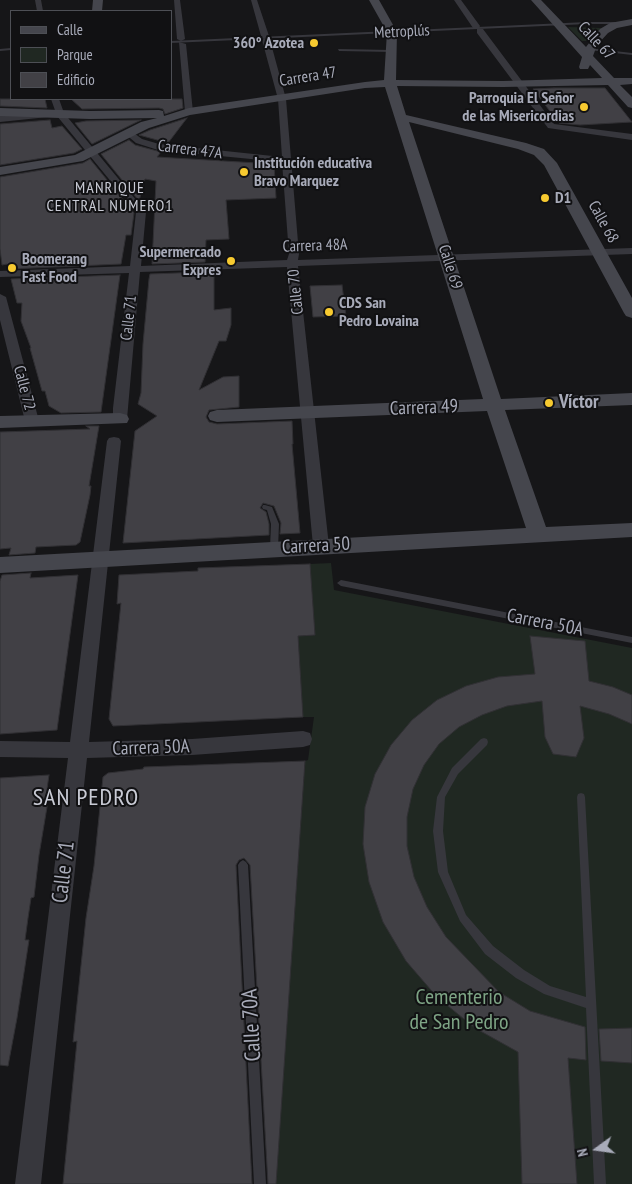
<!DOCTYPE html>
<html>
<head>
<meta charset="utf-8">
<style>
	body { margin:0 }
	#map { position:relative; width:632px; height:1184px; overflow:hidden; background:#161618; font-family:"PT Sans Narrow",sans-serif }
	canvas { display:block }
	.legend { position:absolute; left:10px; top:10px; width:162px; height:90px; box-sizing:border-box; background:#111113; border:1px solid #4d4f55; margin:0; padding:6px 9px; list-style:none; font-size:15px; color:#a8abb9 }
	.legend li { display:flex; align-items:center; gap:10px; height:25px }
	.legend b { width:25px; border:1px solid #4d4f55 }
	.north { position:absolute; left:572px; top:1124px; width:50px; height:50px; -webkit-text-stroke:4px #111113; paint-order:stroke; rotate:256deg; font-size:14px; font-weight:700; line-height:20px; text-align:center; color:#a8abb9 }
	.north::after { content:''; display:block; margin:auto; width:18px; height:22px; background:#a8abb9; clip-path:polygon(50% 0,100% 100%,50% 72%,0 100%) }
</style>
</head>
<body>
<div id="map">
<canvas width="632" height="1184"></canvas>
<ul class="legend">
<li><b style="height:6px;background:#45464d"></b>Calle</li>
<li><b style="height:14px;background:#202822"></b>Parque</li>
<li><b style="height:14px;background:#414045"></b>Edificio</li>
</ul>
<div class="north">N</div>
</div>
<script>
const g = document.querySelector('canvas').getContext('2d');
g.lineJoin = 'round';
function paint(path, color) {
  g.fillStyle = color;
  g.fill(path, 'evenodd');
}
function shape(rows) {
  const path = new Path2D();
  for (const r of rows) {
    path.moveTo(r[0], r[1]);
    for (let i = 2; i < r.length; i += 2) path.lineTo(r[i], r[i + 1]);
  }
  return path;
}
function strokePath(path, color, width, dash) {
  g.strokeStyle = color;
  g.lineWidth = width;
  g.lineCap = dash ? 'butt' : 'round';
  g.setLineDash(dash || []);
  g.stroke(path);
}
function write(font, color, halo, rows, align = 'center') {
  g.font = font + ' "PT Sans Narrow",sans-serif';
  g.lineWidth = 4;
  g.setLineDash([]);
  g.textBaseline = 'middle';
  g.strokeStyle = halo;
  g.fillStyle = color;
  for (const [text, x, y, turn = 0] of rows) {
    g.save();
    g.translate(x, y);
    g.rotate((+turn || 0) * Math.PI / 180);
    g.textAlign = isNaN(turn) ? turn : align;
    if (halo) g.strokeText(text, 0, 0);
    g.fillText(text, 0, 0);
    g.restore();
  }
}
paint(shape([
	[568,27,602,28,589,41,582,41],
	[331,563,334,590,632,648,632,1184,275,1184,305,761,308,760,314,717,303,717,298,636,315,635,310,564]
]), '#202822');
const building = shape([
	[554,88,605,88,632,122,580,125,559,123,533,89,554,88],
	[0,99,45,99,47,108,0,106,0,99],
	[71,99,182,99,183,108,165,114,163,109,159,108,82,109,71,99],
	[187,118,168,143,139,135,150,130,187,118],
	[50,120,52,128,62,126,82,149,74,153,0,165,0,124,50,120],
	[141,120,92,144,75,123,86,121,141,120],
	[129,140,135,145,161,152,157,157,274,164,276,198,226,200,229,239,206,240,205,262,152,264,156,181,145,179,139,201,101,154,129,140],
	[90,159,134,213,131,235,126,235,121,264,9,269,7,264,2,265,0,249,0,177,83,163,90,159],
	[204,272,204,274,214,274,214,310,231,308,231,325,226,341,219,341,199,390,223,377,239,376,239,407,209,410,206,417,209,422,217,424,292,421,293,444,292,444,300,533,280,534,281,523,274,506,263,503,260,508,266,512,269,524,269,535,123,543,135,431,157,416,138,404,141,393,143,344,149,279,150,274,204,272],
	[120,275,101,412,61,413,49,406,45,391,42,391,30,348,31,348,21,321,22,303,17,303,11,279,120,275],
	[342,285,346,316,313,317,310,286,342,285],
	[86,426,99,426,89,486,91,486,90,495,80,542,76,545,36,547,35,553,9,555,11,548,0,549,0,432,90,429,86,426],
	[310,564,315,635,298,636,303,717,113,726,109,719,121,603,117,604,119,575,198,571,198,568,310,564],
	[31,573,30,578,78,575,57,730,0,734,0,581,2,575,31,573],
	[530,636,585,641,589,681,613,687,632,695,632,724,609,714,580,706,584,738,576,757,553,754,545,737,542,701,507,706,482,715,459,727,439,744,424,765,413,789,407,817,407,846,414,877,427,907,446,937,472,964,499,992,530,1011,585,1027,586,1060,568,1058,577,1184,522,1184,518,1052,475,1028,437,997,406,961,383,922,369,882,363,844,365,807,375,774,391,745,412,720,437,700,466,686,498,677,535,674,530,636],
	[305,761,276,1184,268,1184,250,865,244,858,239,860,236,865,252,1184,63,1184,77,1041,73,1042,86,918,94,866,103,777,108,773,143,769,144,767,305,761],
	[49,775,46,796,49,795,39,855,34,897,31,898,28,918,25,940,29,940,17,1018,8,1066,0,1065,0,778,49,775],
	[632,1028,632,1063,601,1061,599,1029,632,1028]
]);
paint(building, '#414045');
strokePath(building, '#313034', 1);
paint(shape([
	[587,22,632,22,632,24,587,24,171,43,171,41,587,22],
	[11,48,11,50,0,51,0,49,11,48],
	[588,48,632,53,632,55,589,50,588,48],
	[338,49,392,50,394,51,392,52,339,51,338,49],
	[263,505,265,505,272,507,279,524,278,549,274,552,270,549,271,524,267,510,263,509,262,507,263,505],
	[341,580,632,637,632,643,341,586,337,583,341,580],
	[484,738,487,739,488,742,487,745,458,774,445,797,443,831,448,872,466,915,493,946,524,970,550,986,586,997,577,797,578,794,581,793,584,794,585,797,606,1184,594,1184,586,1008,544,994,516,978,485,954,460,921,438,872,433,831,437,797,452,768,481,739,484,738],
	[243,860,246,862,248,865,266,1184,254,1184,238,865,240,862,243,860]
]), '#37373d');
paint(shape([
	[35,0,41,0,43,11,37,11,35,0],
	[174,0,180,0,185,39,181,41,177,39,174,0],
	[251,0,257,0,269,36,266,38,270,40,286,99,299,254,298,260,632,248,632,254,298,266,329,546,326,550,321,552,316,550,313,546,287,267,140,272,127,419,120,423,113,419,113,408,129,273,0,277,0,271,130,266,136,212,57,116,51,99,59,99,64,113,146,212,141,266,287,260,289,254,282,162,158,150,136,143,124,133,128,130,131,131,142,139,159,144,282,157,278,99,262,40,265,38,261,36,251,0],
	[454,0,461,0,480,26,479,28,473,28,454,0],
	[477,29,483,29,554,124,632,134,632,140,548,128,477,33,477,29],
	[179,42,186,44,193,112,189,115,185,112,179,42],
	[45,112,49,115,48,117,0,122,0,116,45,112],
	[0,294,6,297,39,421,37,424,32,425,25,421,0,320,0,294],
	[114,437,119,438,121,441,89,742,192,739,303,731,310,733,312,739,310,745,303,747,192,755,87,758,41,1184,15,1184,68,758,0,757,0,741,70,742,107,441,109,438,114,437]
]), '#37373d');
paint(shape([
	[93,0,103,0,102,11,92,11,93,0],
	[369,0,379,0,397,32,396,80,503,81,602,78,590,65,588,69,580,69,579,67,582,57,531,0,541,0,586,47,600,29,610,23,632,19,632,25,617,28,608,33,597,45,593,56,614,78,632,78,632,84,620,85,632,97,632,108,628,107,608,85,503,87,397,86,406,115,526,143,544,149,557,163,632,298,632,318,626,316,624,313,544,165,534,155,518,149,409,122,501,399,632,393,632,405,505,410,546,527,632,523,632,537,0,573,0,557,526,528,487,411,217,422,210,420,208,416,210,412,217,410,483,399,385,87,365,88,190,115,149,128,83,161,0,175,0,167,75,155,141,122,157,118,90,119,0,116,0,108,90,111,159,110,163,111,164,116,189,108,365,82,384,80,387,32,369,0],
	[120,413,127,415,129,419,127,423,0,428,0,416,120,413]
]), '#45464d');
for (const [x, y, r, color] of [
	[314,43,5,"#f7ca30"],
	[584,107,5,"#f7ca30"],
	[244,172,5,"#f7ca30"],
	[545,198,5,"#f7ca30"],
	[231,261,5,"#f7ca30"],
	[12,268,5,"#f7ca30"],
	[329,312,5,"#f7ca30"],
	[549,403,5,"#f7ca30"]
]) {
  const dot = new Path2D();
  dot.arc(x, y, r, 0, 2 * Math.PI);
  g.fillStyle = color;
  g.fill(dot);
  strokePath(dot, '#111113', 2);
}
write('16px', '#a8abb9', '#111113', [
	["Metroplús",402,32,-3],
	["Calle 67",596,41,47],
	["Carrera 47",308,77,-9],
	["Carrera 47A",190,150,7],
	["Calle 68",603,222,61],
	["Carrera 48A",315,246,-2],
	["Calle 69",450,267,72],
	["Calle 70",296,292,-96],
	["Calle 71",129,318,-84],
	["Calle 72",24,388,75]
]);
write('bold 16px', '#a8abb9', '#111113', [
	["360° Azotea",304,43,"right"],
	["Parroquia El Señor",574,98,"right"],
	["de las Misericordias",574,116,"right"],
	["Institución educativa",254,163],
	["Bravo Marquez",254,181],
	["D1",555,198],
	["Supermercado",221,252,"right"],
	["Expres",221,270,"right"],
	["Boomerang",22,259],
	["Fast Food",22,277],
	["CDS San",339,303],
	["Pedro Lovaina",339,321]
], 'left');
g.letterSpacing = '1px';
write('16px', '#c9cbd5', '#111113', [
	["MANRIQUE",110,188],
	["CENTRAL NUMERO1",110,206]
]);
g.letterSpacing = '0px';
write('bold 19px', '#a8abb9', '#111113', [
	["Víctor",559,403]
], 'left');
write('19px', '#a8abb9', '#111113', [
	["Carrera 49",424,408,-2],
	["Carrera 50",316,546,-3],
	["Carrera 50A",545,623,11],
	["Carrera 50A",151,748,-2]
]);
write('22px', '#a8abb9', '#111113', [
	["Calle 71",64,872,-83],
	["Calle 70A",252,1025,-93]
]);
write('22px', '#7ea485', '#111113', [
	["Cementerio",459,998],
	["de San Pedro",459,1023]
]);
g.letterSpacing = '1px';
write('24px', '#c9cbd5', '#111113', [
	["SAN PEDRO",86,798]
]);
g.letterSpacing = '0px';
</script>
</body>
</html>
